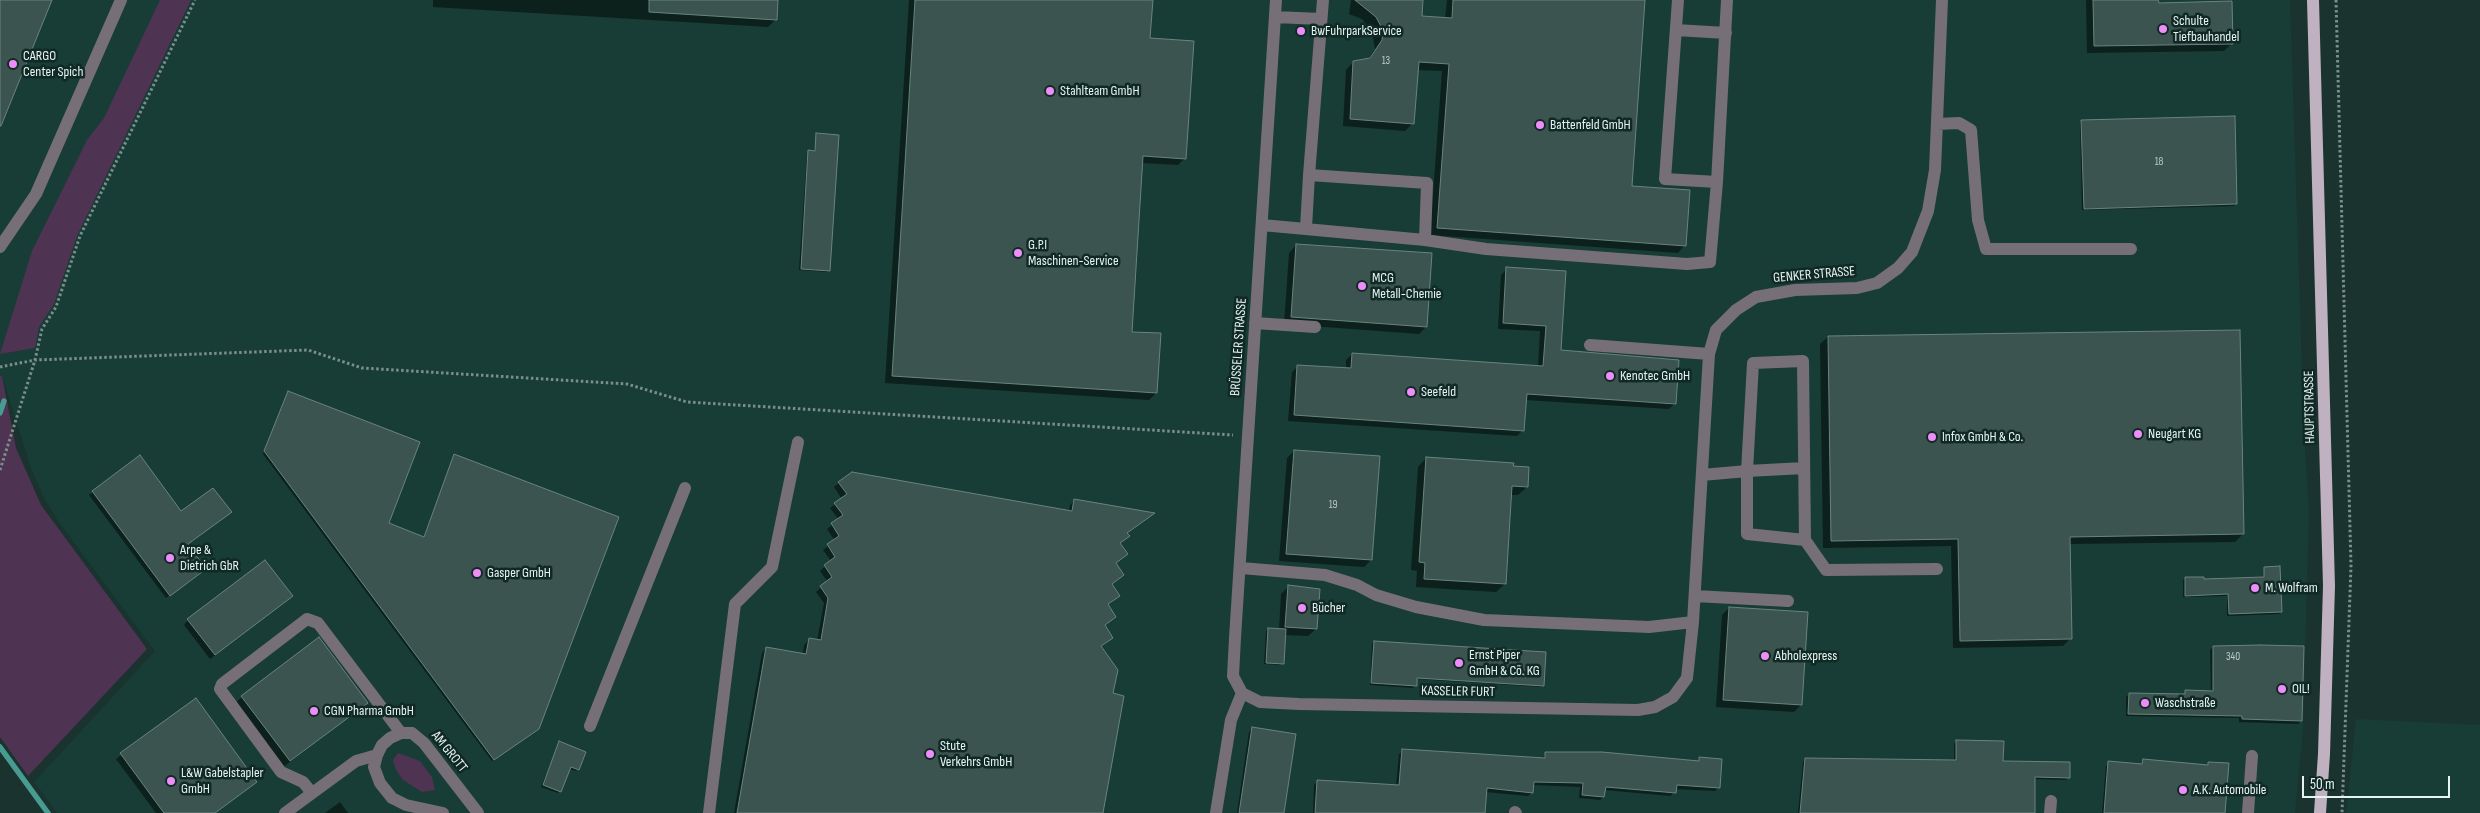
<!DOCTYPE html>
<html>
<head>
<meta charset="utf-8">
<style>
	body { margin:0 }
	#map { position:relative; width:2480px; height:813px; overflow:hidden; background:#1a332f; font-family:"Sofia Sans Condensed",sans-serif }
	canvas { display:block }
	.scale { position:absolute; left:2302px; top:776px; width:148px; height:22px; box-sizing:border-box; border:2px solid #e5f4f1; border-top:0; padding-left:6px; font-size:15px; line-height:18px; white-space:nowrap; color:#e5f4f1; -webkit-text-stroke:4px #102925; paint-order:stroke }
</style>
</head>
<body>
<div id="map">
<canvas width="2480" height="813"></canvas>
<div class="scale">50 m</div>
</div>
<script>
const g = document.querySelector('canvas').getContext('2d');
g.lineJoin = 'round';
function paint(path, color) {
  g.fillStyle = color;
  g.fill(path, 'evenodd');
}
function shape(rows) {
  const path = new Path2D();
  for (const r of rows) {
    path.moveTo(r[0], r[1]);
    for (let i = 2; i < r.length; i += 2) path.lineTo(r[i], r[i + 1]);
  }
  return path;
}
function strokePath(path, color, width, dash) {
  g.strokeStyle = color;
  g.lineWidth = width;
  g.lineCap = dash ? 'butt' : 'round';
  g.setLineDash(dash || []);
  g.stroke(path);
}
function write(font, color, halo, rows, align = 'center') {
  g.font = font + ' "Sofia Sans Condensed",sans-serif';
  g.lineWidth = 5;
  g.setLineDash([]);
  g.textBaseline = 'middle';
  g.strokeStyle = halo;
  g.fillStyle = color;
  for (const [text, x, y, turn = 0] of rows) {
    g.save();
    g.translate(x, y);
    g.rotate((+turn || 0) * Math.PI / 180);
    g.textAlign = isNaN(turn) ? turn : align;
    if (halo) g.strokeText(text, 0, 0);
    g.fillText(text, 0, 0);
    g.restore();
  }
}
paint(shape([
	[0,0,2290,0,2304,430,2309,511,2303,729,2295,813,57,813,34,782,155,651,58,521,43,496,31,468,2,376,0,376],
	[2356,719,2480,725,2480,813,2346,813]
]), '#183c36');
paint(shape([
	[160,0,191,0,77,236,54,304,39,327,35,348,0,354,32,251,87,140,104,118],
	[0,376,2,376,16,448,41,505,147,649,28,776,0,737],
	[398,753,420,761,432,777,435,790,422,792,403,780,396,770,393,760]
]), '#4f3352');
paint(shape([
	[433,0,777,0,775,20,768,27,433,7],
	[909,0,1151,0,1149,39,1185,158,1178,165,1142,163,1131,333,1156,393,1149,400,885,383],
	[1351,0,1422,0,1421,17,1445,18,1447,0,1644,0,1631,187,1685,245,1678,253,1430,235,1442,71,1417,70,1413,123,1405,131,1343,126,1346,70,1353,62,1368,59,1375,49,1372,31,1362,19,1349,14],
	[2086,0,2157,0,2157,4,2231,44,2224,51,2087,53],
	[2082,121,2236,204,2234,206,2082,210,2080,123],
	[817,135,829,270,827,272,799,270,807,154,814,152],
	[1296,245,1426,327,1419,334,1284,324,1289,253],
	[1507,269,1565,273,1560,351,1675,403,1669,409,1525,400,1523,430,1517,436,1288,421,1292,372,1298,366,1346,369,1346,360,1352,354,1538,367,1540,331,1498,329,1501,275],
	[1828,337,2243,534,2235,542,2069,544,2071,638,2063,646,1953,648,1951,546,1823,548,1820,344],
	[287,395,387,524,423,538,455,455,536,731,492,761,263,454],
	[1294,451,1371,560,1364,567,1279,561,1287,458],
	[1426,458,1512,467,1527,487,1518,495,1510,495,1505,584,1496,592,1416,587,1417,571,1411,570,1418,467],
	[839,483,1069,512,1070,505,1075,500,1153,514,1126,533,1128,536,1119,544,1114,563,1123,575,1111,585,1119,596,1107,605,1115,617,1104,626,1106,642,1100,647,1112,694,1102,813,734,813,762,653,766,648,803,655,804,645,809,640,817,641,824,603,816,592,828,582,820,571,831,561,823,550,835,541,827,529,839,520,830,508,842,499,834,487],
	[93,492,187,545,201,572,166,598,89,495],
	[2265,568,2281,612,2279,614,2227,616,2227,596,2183,597,2183,580,2185,578,2202,580,2263,578],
	[1288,587,1316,629,1308,636,1285,635,1282,663,1280,665,1264,664,1266,631,1269,629,1279,630,1281,594],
	[292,596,210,659,184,625,188,620],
	[1729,608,1801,705,1794,712,1716,707,1722,615],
	[1374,642,1543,685,1541,687,1416,679,1413,688,1370,685,1372,644],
	[2213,647,2301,721,2298,724,2239,722,2239,718,2126,716,2126,697,2129,694,2182,695,2186,692,2211,692,2210,650],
	[242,697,366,703,282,768,234,704],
	[195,700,255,782,215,813,156,813,116,759],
	[1252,729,1283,813,1237,813,1249,732],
	[1956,742,2002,762,2068,777,2066,780,2034,779,2034,813,1798,813,1803,762,1805,759,1954,761,1954,744],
	[559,743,578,769,576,771,569,769,558,793,541,787],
	[1402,751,1542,759,1546,753,1696,762,1699,759,1719,787,1715,791,1675,789,1671,796,1604,790,1603,797,1600,800,1579,798,1580,787,1533,785,1532,792,1528,796,1485,792,1484,813,1313,813,1314,785,1318,781,1396,786,1399,754],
	[2143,761,2205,766,2208,763,2224,813,2102,813,2106,766,2109,763,2140,765],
	[340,802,348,813,325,813]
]), '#0007');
strokePath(shape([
	[0,413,4,401],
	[0,747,48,813]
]), '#479b91', 5.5);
const building = shape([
	[0,0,52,0,1,126,0,126,0,0],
	[649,0,778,0,777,20,649,12,649,0],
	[915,0,1153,0,1150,38,1194,41,1186,159,1143,156,1132,332,1161,333,1157,393,892,376,915,0],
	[1355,0,1423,0,1422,16,1452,18,1453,0,1645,0,1632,186,1690,190,1686,246,1437,228,1449,64,1419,62,1414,124,1350,119,1353,61,1370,58,1382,40,1383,30,1376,17,1355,0],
	[2093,0,2158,0,2159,3,2232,1,2233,44,2094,46,2093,0],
	[2235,116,2237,204,2084,209,2081,120,2235,116],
	[816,133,839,135,830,271,801,269,808,150,815,151,816,133],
	[1296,244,1432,253,1427,327,1291,317,1296,244],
	[1506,267,1566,271,1561,350,1679,360,1676,404,1527,394,1524,431,1294,415,1297,365,1351,368,1352,353,1543,366,1546,326,1503,323,1506,267],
	[2240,330,2244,534,2070,537,2072,639,1960,641,1958,539,1831,541,1828,336,2240,330],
	[288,391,420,442,389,523,424,537,454,454,619,517,539,729,494,760,264,451,288,391],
	[1294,450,1380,456,1372,560,1286,554,1294,450],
	[140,455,181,511,213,488,232,512,188,544,206,569,170,596,92,491,140,455],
	[1426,457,1514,463,1513,466,1529,467,1528,487,1512,486,1506,584,1424,579,1425,563,1419,562,1426,457],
	[852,472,1072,511,1074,499,1155,513,1127,533,1130,536,1120,543,1128,554,1116,563,1124,575,1112,584,1120,596,1108,604,1116,617,1105,625,1113,638,1101,646,1118,670,1113,693,1124,696,1103,813,737,813,766,647,806,654,809,638,821,640,828,598,820,586,832,577,824,565,835,557,827,544,839,536,831,523,843,515,834,503,847,494,838,482,852,472],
	[265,560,293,596,215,655,187,619,265,560],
	[2280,566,2282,612,2229,614,2228,594,2185,596,2185,577,2204,577,2204,579,2264,577,2264,567,2280,566],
	[1288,585,1320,589,1317,629,1285,627,1288,585],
	[1729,607,1808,612,1802,705,1723,700,1729,607],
	[1268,628,1286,629,1284,664,1266,663,1268,628],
	[319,637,368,703,290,761,241,696,319,637],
	[1374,641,1546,652,1544,686,1417,678,1417,686,1371,683,1374,641],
	[2260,645,2304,646,2302,721,2242,719,2242,716,2128,714,2129,693,2185,694,2185,690,2213,691,2213,646,2260,645],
	[196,698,257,782,215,813,164,813,120,753,196,698],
	[1252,727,1296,734,1284,813,1239,813,1252,727],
	[1956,740,2004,741,2003,761,2070,762,2070,778,2035,777,2035,813,1800,813,1805,758,1956,760,1956,740],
	[559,741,586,752,579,770,571,767,561,792,543,785,559,741],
	[1402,749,1545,758,1545,752,1602,752,1699,761,1699,757,1722,759,1720,788,1677,785,1676,793,1606,787,1604,797,1582,795,1583,783,1534,782,1533,793,1487,788,1485,813,1315,813,1317,780,1399,785,1402,749],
	[2143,759,2208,765,2208,762,2229,763,2225,813,2104,813,2108,761,2142,764,2143,759]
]);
paint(building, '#3b5450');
strokePath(building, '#69847f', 1);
strokePath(shape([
	[2336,0,2351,566,2342,813],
	[0,367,35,360,308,350,362,368,627,384,687,402,1233,435],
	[0,470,35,360,42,329,56,307,80,236,195,0]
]), '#7a8e8b', 3, [2.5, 2.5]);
strokePath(shape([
	[1678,0,1665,179,1717,182],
	[1275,17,1321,19],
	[1676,30,1726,33],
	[1937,124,1959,123,1971,130,1978,220,1986,249,2131,249],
	[1309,175,1323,0],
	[1262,225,1425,240,1427,183,1309,175,1306,228],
	[1425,240,1486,249,1687,264,1710,262,1717,182,1727,0],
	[0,247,36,194,121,0],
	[1255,323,1315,327],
	[1590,345,1709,354],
	[1702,475,1747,471,1747,534,1805,540,1803,361,1753,363,1747,471,1804,468],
	[1805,540,1826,570,1937,569],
	[1241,568,1325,575,1357,585,1376,595,1416,607,1484,620,1649,627,1693,622],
	[1695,596,1788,601],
	[1242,693,1260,702,1299,704,1638,710,1655,707,1673,697,1687,678,1693,622,1709,354,1716,330,1736,310,1756,297,1795,290,1857,288,1877,283,1898,268,1912,252,1928,211,1935,170,1942,0],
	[1242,693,1233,676,1235,638,1276,0],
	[590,726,685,488],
	[312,793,303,782,281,772,220,689,222,684,307,619,318,623,401,733],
	[1515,812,1516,813],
	[285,813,356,761,377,755],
	[443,813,406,805,392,798,380,783,374,767,377,755,382,745,390,738,401,733,412,733,424,743,478,813],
	[709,813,735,604,772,567,798,442],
	[1216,813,1231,720,1242,693],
	[2050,813,2051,801],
	[2248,813,2252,756]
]), '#766f77', 12);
strokePath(shape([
	[2313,0,2329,586,2324,754,2320,813]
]), '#bfb1c0', 12);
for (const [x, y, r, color] of [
	[2163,29,5,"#ee8cf8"],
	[1301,31,5,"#ee8cf8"],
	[13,64,5,"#ee8cf8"],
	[1050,91,5,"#ee8cf8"],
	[1540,125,5,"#ee8cf8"],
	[1018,253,5,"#ee8cf8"],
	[1362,286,5,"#ee8cf8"],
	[1610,376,5,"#ee8cf8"],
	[1411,392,5,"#ee8cf8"],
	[2138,434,5,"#ee8cf8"],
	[1932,437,5,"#ee8cf8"],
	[170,558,5,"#ee8cf8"],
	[477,573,5,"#ee8cf8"],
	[2255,588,5,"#ee8cf8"],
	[1302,608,5,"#ee8cf8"],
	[1765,656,5,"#ee8cf8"],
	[1459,663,5,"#ee8cf8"],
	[2282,689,5,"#ee8cf8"],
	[2145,703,5,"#ee8cf8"],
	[314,711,5,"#ee8cf8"],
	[930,754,5,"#ee8cf8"],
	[171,781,5,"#ee8cf8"],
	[2183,790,5,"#ee8cf8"]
]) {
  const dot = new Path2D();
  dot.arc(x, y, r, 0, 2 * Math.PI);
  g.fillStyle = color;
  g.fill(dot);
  strokePath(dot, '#102925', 2);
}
write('11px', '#baccc9', null, [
	["13",1386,61],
	["18",2159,162],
	["19",1333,505],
	["340",2233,657]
]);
write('14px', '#e5f4f1', '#102925', [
	["Schulte",2173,21],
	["Tiefbauhandel",2173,37],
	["BwFuhrparkService",1311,31],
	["CARGO",23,56],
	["Center Spich",23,72],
	["Stahlteam GmbH",1060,91],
	["Battenfeld GmbH",1550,125],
	["G.P.I",1028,245],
	["Maschinen-Service",1028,261],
	["MCG",1372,278],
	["Metall-Chemie",1372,294],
	["Kenotec GmbH",1620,376],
	["Seefeld",1421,392],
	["Neugart KG",2148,434],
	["Infox GmbH & Co.",1942,437],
	["Arpe &",180,550],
	["Dietrich GbR",180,566],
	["Gasper GmbH",487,573],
	["M. Wolfram",2265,588],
	["Bücher",1312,608],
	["Ernst Piper",1469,655],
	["GmbH & Cö. KG",1469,671],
	["Abholexpress",1775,656],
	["OIL!",2292,689],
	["Waschstraße",2155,703],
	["CGN Pharma GmbH",324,711],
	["Stute",940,746],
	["Verkehrs GmbH",940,762],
	["L&W Gabelstapler",181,773],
	["GmbH",181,789],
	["A.K. Automobile",2193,790]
], 'left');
write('14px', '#e5f4f1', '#102925', [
	["GENKER STRASSE",1814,275,-5],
	["BRÜSSELER STRASSE",1239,347,-86],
	["HAUPTSTRASSE",2310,407,-91],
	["KASSELER FURT",1458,692,1],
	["AM GROTT",449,752,51]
]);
</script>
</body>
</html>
